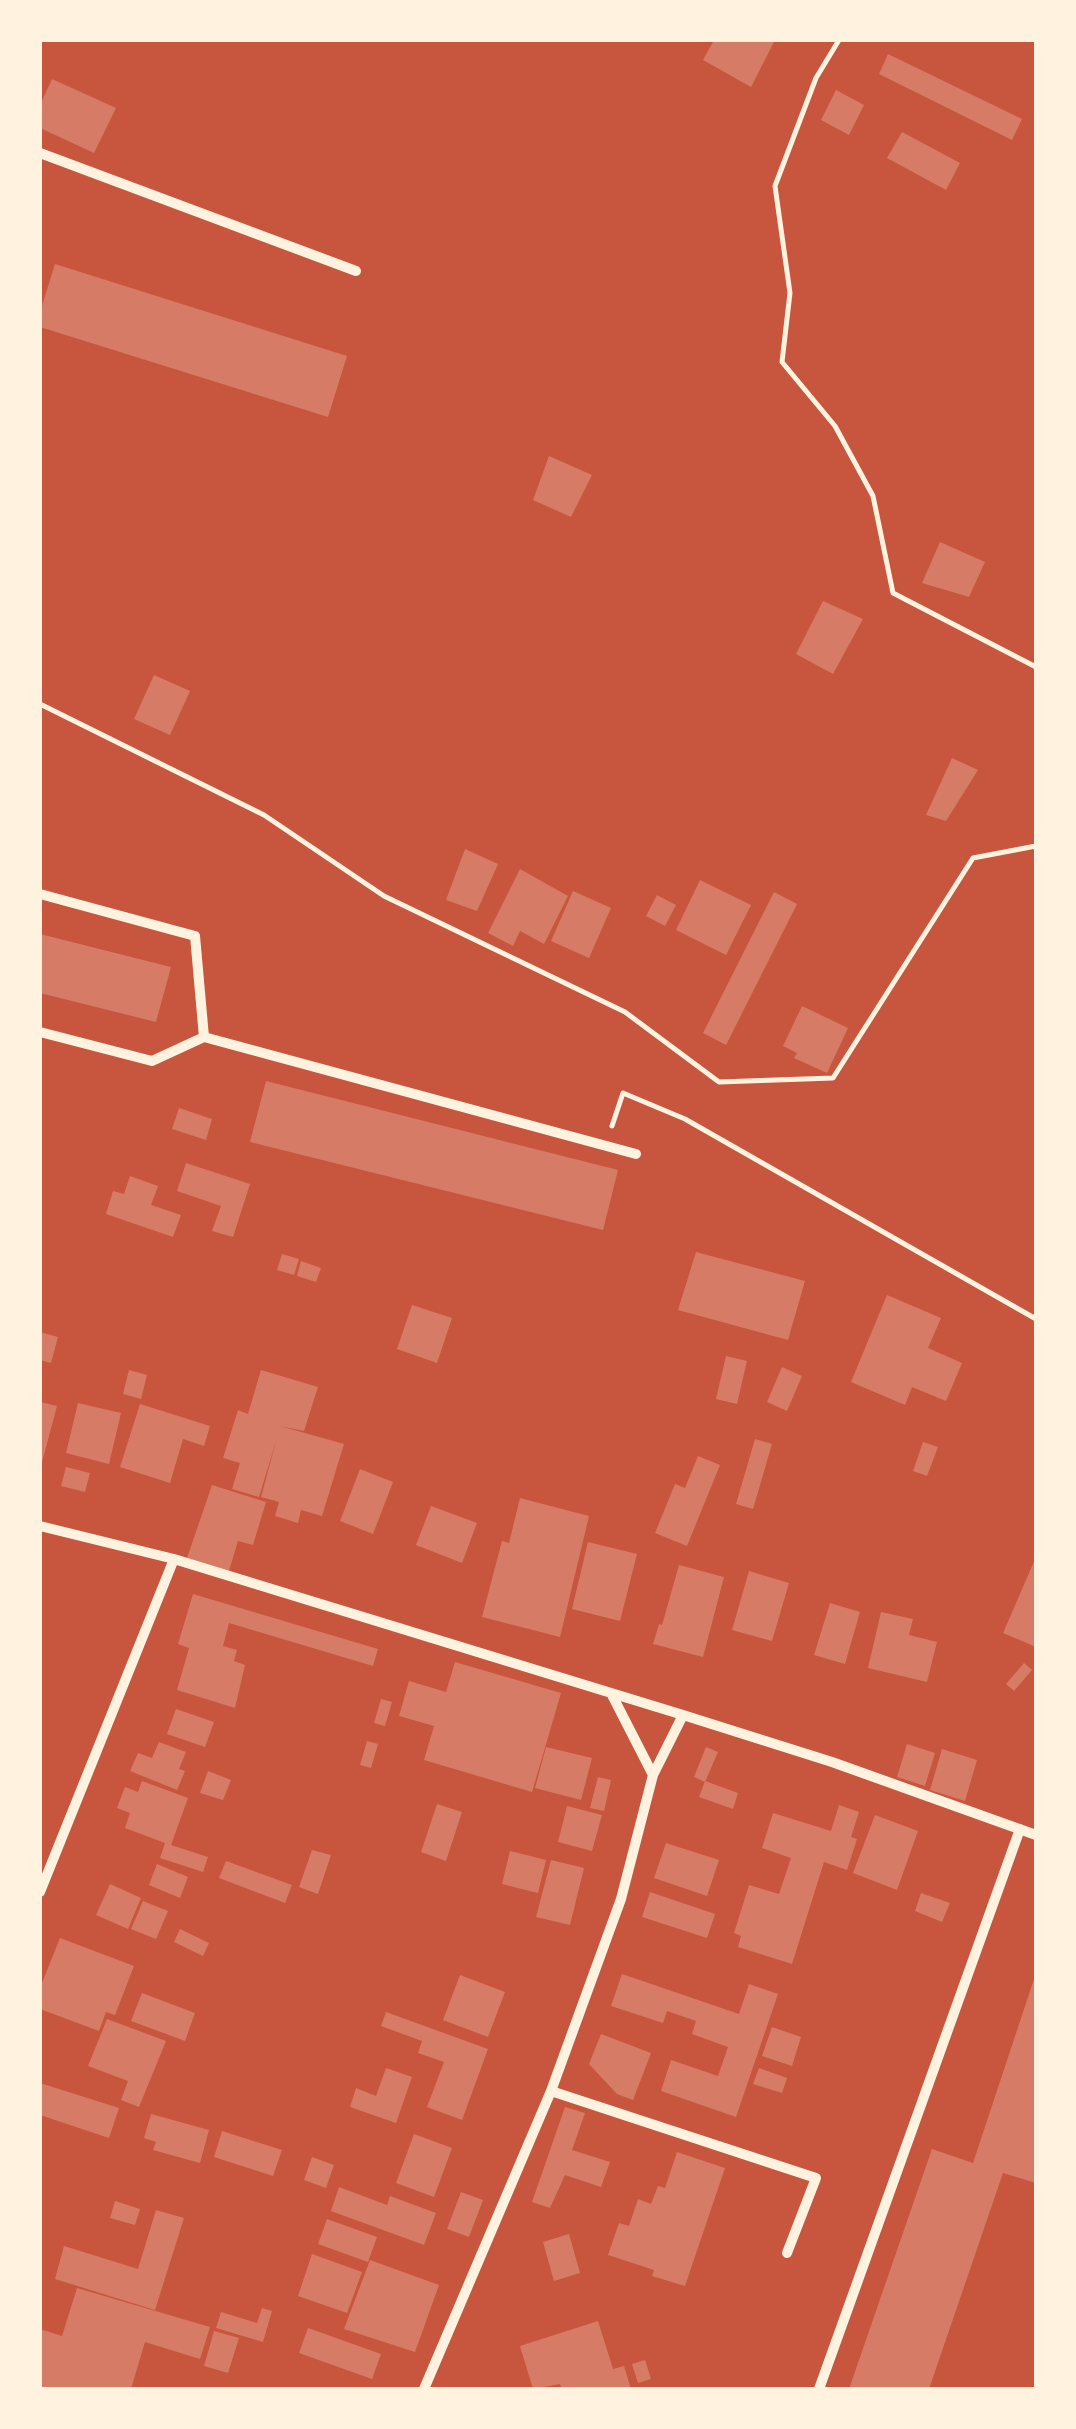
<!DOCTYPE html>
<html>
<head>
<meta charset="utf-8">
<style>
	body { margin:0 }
	#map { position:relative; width:1076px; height:2429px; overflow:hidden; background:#c8553d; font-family:Ubuntu,sans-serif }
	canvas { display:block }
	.frame { position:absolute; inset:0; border:42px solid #fff3e0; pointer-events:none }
</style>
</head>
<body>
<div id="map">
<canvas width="1076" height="2429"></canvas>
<div class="frame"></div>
</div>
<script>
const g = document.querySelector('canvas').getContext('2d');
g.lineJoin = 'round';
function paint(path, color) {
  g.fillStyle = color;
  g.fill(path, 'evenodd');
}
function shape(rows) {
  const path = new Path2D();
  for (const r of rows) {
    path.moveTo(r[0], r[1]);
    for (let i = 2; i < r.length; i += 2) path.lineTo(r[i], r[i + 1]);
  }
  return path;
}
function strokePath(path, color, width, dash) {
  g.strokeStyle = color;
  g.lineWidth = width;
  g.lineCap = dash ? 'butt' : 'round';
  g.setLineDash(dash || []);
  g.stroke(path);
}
paint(shape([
	[714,40,775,40,751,87,703,60],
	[888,54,1022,119,1012,140,879,74],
	[52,79,116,108,94,153,40,128,40,105],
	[836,90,864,105,849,135,821,120],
	[902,132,960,163,946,190,887,158],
	[55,264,347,356,328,417,40,327,40,312],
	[549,456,592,475,571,517,533,500],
	[940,542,985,562,969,597,922,583],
	[823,601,863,619,833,674,796,654],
	[154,675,190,691,170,735,134,719],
	[952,758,978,770,946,821,926,815],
	[465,849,498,864,477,911,446,900],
	[520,869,568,896,544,944,520,931,513,946,488,933],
	[700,880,751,905,726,955,676,930],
	[573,891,611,908,589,958,551,941],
	[774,892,797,904,726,1045,703,1033],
	[657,895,676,905,665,926,646,916],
	[40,934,171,967,156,1022,40,993],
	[802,1006,848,1028,827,1073,794,1058,797,1053,783,1046],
	[266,1081,618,1170,603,1230,250,1142],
	[179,1108,212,1119,206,1140,172,1129],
	[186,1163,250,1184,233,1237,212,1231,221,1206,177,1191],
	[130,1176,158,1186,151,1205,181,1215,173,1237,106,1214,113,1191,124,1194],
	[696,1252,805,1281,788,1340,678,1310],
	[282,1254,299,1259,294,1275,277,1270],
	[301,1261,321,1268,316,1282,297,1276],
	[887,1295,941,1318,928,1348,962,1363,946,1401,912,1387,905,1405,851,1382],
	[412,1305,452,1318,437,1363,397,1349],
	[40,1332,58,1337,51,1363,40,1360],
	[726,1356,747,1361,737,1404,716,1399],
	[782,1367,802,1376,787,1411,767,1402],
	[129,1370,147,1375,141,1399,123,1394],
	[261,1370,318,1387,304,1431,280,1426,344,1444,322,1516,301,1510,298,1523,275,1516,279,1502,261,1497,277,1438,259,1497,232,1489,240,1463,223,1458,238,1410,248,1414],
	[40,1402,57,1406,41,1466,40,1466],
	[78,1403,121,1413,109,1464,66,1453],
	[140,1404,210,1426,204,1446,183,1439,170,1483,120,1467],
	[755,1439,772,1444,753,1509,736,1504],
	[923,1442,938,1447,927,1476,913,1471],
	[698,1456,720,1465,687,1546,655,1533,675,1484,685,1488],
	[66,1467,90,1473,85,1492,61,1486],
	[360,1469,393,1482,373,1534,340,1521],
	[212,1485,266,1502,253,1545,238,1541,229,1571,187,1558],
	[520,1498,589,1516,560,1637,482,1617,502,1541,509,1543],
	[431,1506,477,1523,462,1563,416,1545],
	[588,1542,637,1554,620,1621,572,1609],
	[1036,1557,1036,1647,1003,1633],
	[679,1565,724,1577,703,1657,653,1644,659,1624,662,1625],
	[749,1571,789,1583,772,1641,732,1630],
	[193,1594,378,1649,373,1666,229,1623,223,1646,237,1650,234,1661,245,1665,235,1708,177,1690,189,1648,178,1644],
	[830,1603,860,1612,845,1664,814,1655],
	[881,1612,913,1619,909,1635,937,1642,927,1682,868,1668],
	[455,1662,561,1693,532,1792,424,1760,434,1726,399,1716,409,1681,446,1692],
	[1024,1663,1032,1670,1014,1691,1006,1684],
	[381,1699,392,1702,385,1726,374,1723],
	[176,1709,214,1722,205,1747,167,1734],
	[367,1741,378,1744,371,1768,360,1765],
	[159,1742,186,1752,179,1769,185,1771,177,1790,130,1771,138,1753,152,1758],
	[907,1744,935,1753,925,1786,897,1777],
	[546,1747,592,1758,581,1800,535,1788],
	[706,1747,718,1752,705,1782,694,1777],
	[942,1749,977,1760,965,1801,930,1790],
	[208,1771,231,1780,223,1800,200,1793],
	[598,1777,611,1780,604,1811,590,1808],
	[142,1781,188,1798,171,1845,208,1857,203,1872,160,1858,165,1843,125,1828,130,1813,117,1808,125,1787,138,1792],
	[705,1781,738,1793,733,1809,699,1797],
	[437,1804,462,1812,446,1861,421,1852],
	[839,1805,859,1812,851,1837,857,1839,847,1870,824,1862,792,1964,738,1947,741,1936,734,1933,749,1885,779,1894,791,1858,762,1848,773,1813,831,1831],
	[567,1806,602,1815,592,1851,558,1842],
	[875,1815,918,1831,897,1890,853,1873],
	[666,1843,719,1860,707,1896,654,1878],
	[312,1850,331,1855,318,1894,299,1887],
	[510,1851,546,1860,538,1893,502,1884],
	[551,1860,584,1868,570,1925,536,1917],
	[226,1861,292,1885,285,1903,219,1878],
	[157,1864,188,1877,180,1898,149,1885],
	[110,1884,141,1898,128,1929,96,1915],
	[650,1892,715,1914,707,1938,642,1917],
	[921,1893,950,1903,942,1922,915,1911],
	[143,1901,168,1911,156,1939,131,1929],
	[180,1929,209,1943,203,1956,174,1942],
	[60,1938,134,1966,115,2015,106,2012,99,2031,40,2009,40,1988],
	[1036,1973,1036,2183,1003,2173,929,2389,849,2389,932,2149,973,2163],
	[622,1974,739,2014,749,1984,778,1994,736,2117,661,2091,671,2060,718,2076,728,2047,692,2034,696,2021,667,2011,663,2023,611,2006],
	[460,1975,505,1992,488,2037,443,2020],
	[142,1993,195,2013,185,2041,131,2021],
	[386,2012,488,2049,462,2120,427,2107,444,2062,418,2053,422,2041,381,2026],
	[107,2019,166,2041,139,2107,121,2100,128,2081,88,2066],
	[772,2027,801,2037,792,2066,762,2056],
	[601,2034,651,2053,633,2100,617,2094,589,2064],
	[386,2068,412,2077,396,2123,350,2107,356,2088,376,2096],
	[759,2068,787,2078,782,2093,753,2084],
	[40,2083,119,2108,109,2138,40,2115],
	[565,2107,585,2113,572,2150,610,2162,601,2187,565,2175,550,2208,532,2202],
	[151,2114,209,2130,200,2163,153,2150,156,2142,144,2138],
	[222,2131,282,2150,273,2176,214,2157],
	[414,2134,452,2148,434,2197,396,2183],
	[677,2152,725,2168,685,2286,652,2276,654,2270,608,2255,619,2223,629,2226,638,2199,651,2204,658,2186,665,2188],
	[312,2157,334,2165,326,2188,304,2180],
	[339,2187,387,2205,390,2196,436,2213,424,2245,331,2211],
	[461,2192,483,2200,469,2237,447,2229],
	[115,2201,140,2209,135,2225,110,2218],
	[156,2210,184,2218,155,2310,55,2279,64,2246,138,2269],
	[327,2219,377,2237,368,2262,318,2244],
	[569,2234,580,2273,554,2281,543,2242],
	[312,2254,362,2272,347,2313,298,2296],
	[370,2260,439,2285,415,2352,344,2329],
	[77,2288,210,2327,200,2359,145,2342,131,2389,40,2389,40,2329,62,2336],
	[262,2308,272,2311,263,2342,216,2328,221,2312,257,2323],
	[598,2321,613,2369,624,2366,631,2389,562,2389,560,2384,533,2389,520,2346],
	[308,2328,381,2354,372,2379,299,2353],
	[214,2331,239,2338,228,2373,204,2366],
	[645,2360,651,2379,638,2383,632,2364]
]), '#d67c66');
strokePath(shape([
	[839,40,816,78,775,186,790,293,782,362,835,426,873,496,893,593,1036,667],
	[40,704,264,815,384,896,625,1012,719,1082,833,1078,973,858,1036,846],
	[612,1126,623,1093,685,1119,1036,1319]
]), '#fff3e0', 5);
strokePath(shape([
	[40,153,356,271],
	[40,894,195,936,204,1037,636,1154],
	[40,1032,152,1061,204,1037],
	[40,1526,174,1559,683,1715,832,1762,1036,1835],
	[611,1693,653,1775],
	[40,1892,174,1559],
	[551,2091,816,2178,787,2253],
	[424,2389,551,2091,621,1899,653,1775,683,1715],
	[819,2389,1020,1829]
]), '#fff3e0', 10);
</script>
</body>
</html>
